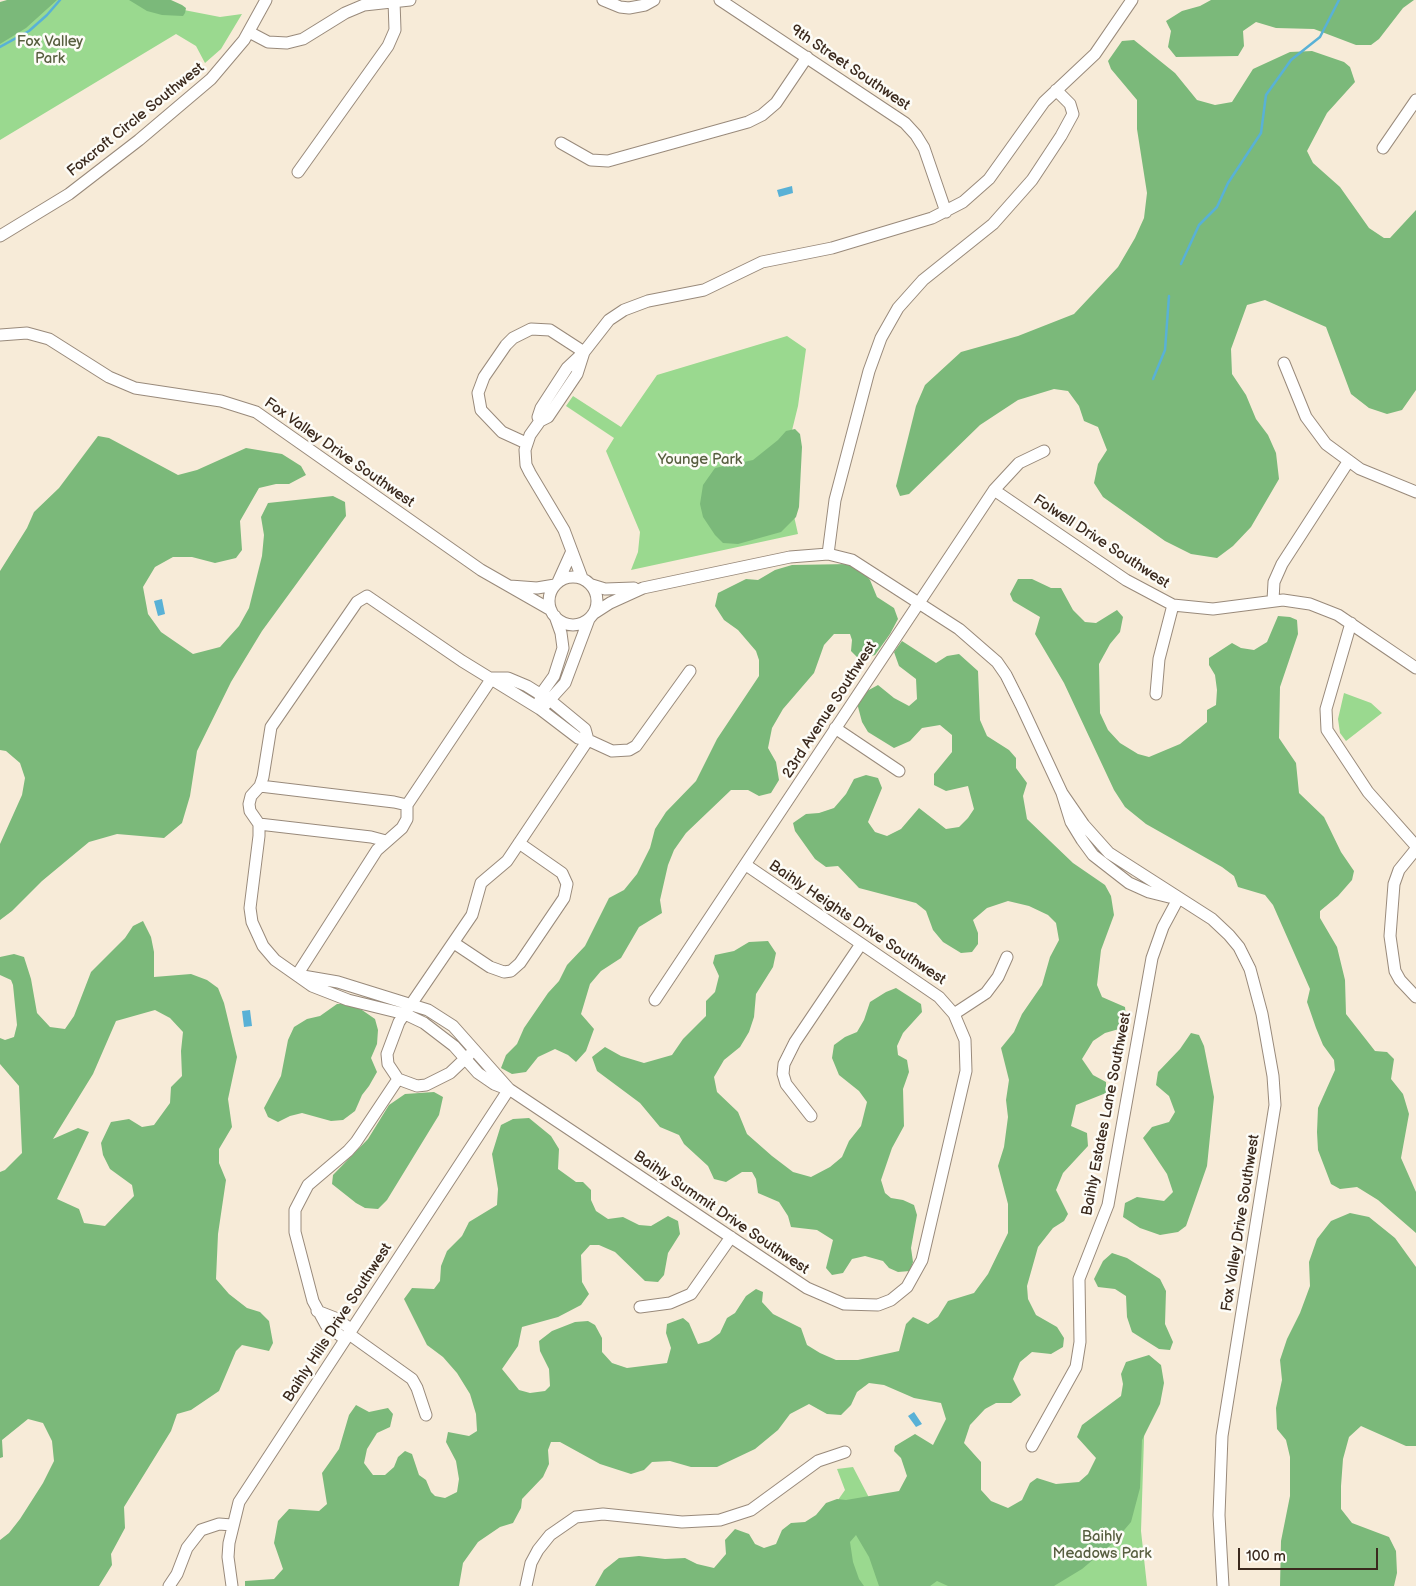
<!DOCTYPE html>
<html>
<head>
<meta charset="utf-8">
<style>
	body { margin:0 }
	#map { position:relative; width:1416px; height:1586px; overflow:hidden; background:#f7ebd8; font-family:"Balsamiq Sans",sans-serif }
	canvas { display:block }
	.scale { position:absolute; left:1238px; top:1548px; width:140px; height:22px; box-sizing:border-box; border:2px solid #3b2a1e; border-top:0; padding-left:6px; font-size:15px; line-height:18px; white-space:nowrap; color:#3b2a1e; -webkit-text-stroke:4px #fdfcf7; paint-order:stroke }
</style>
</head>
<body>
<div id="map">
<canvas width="1416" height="1586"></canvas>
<div class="scale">100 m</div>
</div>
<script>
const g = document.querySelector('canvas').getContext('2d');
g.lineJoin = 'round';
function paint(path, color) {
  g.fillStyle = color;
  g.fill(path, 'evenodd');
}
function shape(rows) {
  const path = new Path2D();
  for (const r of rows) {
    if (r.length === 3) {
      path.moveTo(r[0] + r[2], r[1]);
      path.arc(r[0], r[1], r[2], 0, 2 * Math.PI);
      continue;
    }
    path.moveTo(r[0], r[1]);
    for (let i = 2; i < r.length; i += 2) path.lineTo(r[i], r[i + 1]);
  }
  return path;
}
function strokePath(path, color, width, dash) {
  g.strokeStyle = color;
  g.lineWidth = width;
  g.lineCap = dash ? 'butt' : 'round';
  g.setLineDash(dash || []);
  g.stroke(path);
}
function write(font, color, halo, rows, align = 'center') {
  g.font = font + ' "Balsamiq Sans",sans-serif';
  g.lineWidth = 5;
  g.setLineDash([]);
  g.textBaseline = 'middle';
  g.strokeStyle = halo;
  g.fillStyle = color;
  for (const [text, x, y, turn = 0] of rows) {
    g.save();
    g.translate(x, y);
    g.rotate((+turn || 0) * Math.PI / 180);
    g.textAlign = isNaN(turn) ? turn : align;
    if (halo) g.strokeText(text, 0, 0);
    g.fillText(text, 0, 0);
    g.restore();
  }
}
paint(shape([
	[20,0,146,0,153,4,220,17,242,14,221,49,205,63,196,46,176,34,0,140,0,10],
	[787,336,806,349,798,406,783,467,798,534,631,570,638,552,640,532,606,451,614,438,566,406,573,396,621,427,657,375],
	[1344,693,1371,703,1382,713,1346,741,1340,733,1338,719],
	[1145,1408,1141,1531,1147,1586,855,1586,803,1550,845,1490,837,1469,853,1467,876,1511,1055,1543]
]), '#9ad98f');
paint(shape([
	[7,0,57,0,26,28,0,44,0,2],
	[129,0,171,0,182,5,186,8,185,13,183,16,162,15,147,11],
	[1211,0,1414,0,1403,8,1379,39,1371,45,1356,45,1314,29,1276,28,1256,22,1243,31,1244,46,1238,56,1176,57,1168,47,1171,31,1166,21,1182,11,1200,6],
	[1134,40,1175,73,1197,100,1215,105,1232,102,1253,69,1290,52,1312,51,1344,62,1350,67,1355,82,1327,113,1307,151,1313,163,1340,187,1369,228,1384,238,1390,238,1416,210,1416,390,1402,410,1387,414,1369,408,1351,394,1326,327,1265,300,1247,305,1231,349,1232,374,1246,395,1256,419,1268,435,1276,453,1279,479,1251,527,1233,546,1217,558,1191,554,1165,541,1103,497,1094,483,1098,464,1107,450,1098,427,1084,421,1079,406,1068,391,1054,389,1018,400,980,425,909,494,900,496,896,486,916,406,925,385,961,352,1018,336,1074,314,1118,267,1135,238,1144,218,1147,193,1137,129,1137,100,1111,69,1108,61,1122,41],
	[795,429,800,434,802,447,799,507,796,517,781,532,738,544,723,543,715,535,703,517,700,504,703,485,715,468,753,460,778,440,786,431],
	[98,436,109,438,178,475,197,470,246,448,282,454,301,466,306,475,289,484,276,484,259,488,240,521,242,550,236,558,215,563,192,557,173,557,155,567,143,587,148,614,161,632,193,654,220,647,239,626,249,608,262,556,264,535,261,517,268,503,333,496,345,502,346,516,262,631,231,682,197,751,190,796,182,823,164,838,117,834,89,842,42,881,12,911,0,920,0,844,22,795,25,778,20,763,6,751,0,750,0,571,27,528,34,512,59,488],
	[850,564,862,570,870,580,877,597,894,608,898,619,890,634,875,655,865,658,857,657,851,651,852,640,850,634,834,634,824,645,814,673,783,709,772,728,768,748,776,762,779,780,771,793,759,796,748,790,731,790,686,833,674,850,668,865,660,900,662,913,639,927,621,958,601,971,590,984,581,1014,594,1029,586,1051,576,1062,568,1055,555,1049,538,1057,526,1072,512,1074,501,1068,506,1055,517,1044,524,1028,548,993,559,981,567,965,585,946,609,898,624,890,637,874,650,848,655,829,666,812,696,781,717,739,759,676,759,660,756,651,738,630,724,620,715,606,718,593,746,579,758,580,775,570,792,565],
	[1018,579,1032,579,1051,588,1061,588,1073,610,1085,622,1096,623,1117,610,1123,617,1120,632,1110,644,1099,664,1100,713,1108,730,1120,743,1138,754,1149,757,1180,744,1207,722,1207,710,1216,705,1217,690,1215,675,1209,665,1209,658,1232,643,1241,648,1254,650,1267,642,1278,616,1290,617,1297,620,1298,634,1280,687,1279,738,1296,763,1299,793,1324,817,1341,852,1354,871,1352,880,1338,896,1320,911,1320,918,1337,947,1345,980,1346,1014,1375,1051,1387,1052,1394,1059,1391,1079,1403,1094,1409,1114,1401,1158,1416,1192,1416,1233,1378,1200,1357,1187,1340,1189,1331,1184,1318,1150,1317,1132,1318,1108,1335,1070,1334,1060,1323,1045,1316,1028,1307,1002,1310,989,1273,905,1265,895,1238,887,1234,876,1222,867,1146,824,1125,807,1114,790,1064,683,1035,634,1040,617,1013,601,1010,594],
	[902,641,936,663,947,656,959,654,978,671,980,720,987,736,1009,750,1016,758,1016,768,1027,783,1023,796,1027,819,1073,863,1105,885,1111,896,1114,915,1101,950,1097,985,1102,997,1125,1007,1126,1017,1119,1029,1105,1033,1093,1041,1082,1059,1093,1075,1106,1082,1106,1093,1076,1105,1071,1126,1087,1133,1088,1146,1063,1173,1056,1190,1068,1214,1064,1221,1053,1228,1038,1247,1027,1286,1028,1299,1036,1315,1057,1327,1064,1338,1063,1347,1051,1354,1032,1352,1020,1362,1013,1379,1021,1395,1011,1403,996,1403,985,1409,970,1425,964,1443,981,1462,981,1490,991,1501,1008,1508,1022,1500,1030,1483,1037,1478,1056,1484,1079,1482,1088,1474,1096,1458,1077,1437,1082,1425,1121,1396,1123,1384,1121,1374,1126,1362,1149,1355,1161,1365,1164,1383,1160,1404,1142,1440,1140,1488,1131,1522,1113,1543,1082,1569,1054,1586,948,1586,937,1581,930,1586,879,1586,869,1557,856,1535,850,1542,853,1562,859,1579,864,1586,595,1586,604,1570,619,1558,639,1556,665,1559,685,1558,697,1564,714,1568,726,1554,725,1540,735,1529,749,1534,755,1544,764,1548,776,1544,782,1530,791,1523,805,1522,816,1515,826,1503,837,1499,846,1500,899,1491,907,1476,901,1458,894,1451,895,1446,915,1434,933,1445,946,1419,941,1403,914,1398,884,1385,869,1383,857,1392,851,1405,841,1415,827,1414,809,1404,790,1414,778,1430,755,1449,717,1467,691,1467,670,1461,652,1462,644,1470,631,1474,600,1464,560,1442,551,1442,548,1450,549,1464,543,1477,522,1499,521,1508,513,1523,500,1527,478,1542,463,1563,459,1586,245,1586,245,1581,274,1579,283,1569,274,1543,278,1521,289,1509,319,1511,327,1504,322,1473,339,1449,349,1415,356,1405,369,1412,388,1408,393,1414,390,1427,377,1433,367,1449,364,1463,373,1475,385,1475,394,1467,398,1457,405,1451,412,1454,419,1475,426,1480,431,1492,435,1496,445,1498,457,1492,459,1479,456,1461,446,1442,448,1432,469,1436,477,1431,476,1414,470,1394,457,1373,443,1357,427,1345,404,1299,412,1288,434,1289,440,1281,441,1266,447,1251,462,1236,469,1222,497,1205,498,1189,492,1154,501,1125,513,1119,529,1118,551,1136,559,1149,558,1169,576,1182,583,1182,591,1190,591,1200,596,1211,608,1219,623,1217,639,1225,651,1226,668,1216,678,1221,680,1234,668,1253,664,1275,658,1282,645,1281,615,1252,599,1245,590,1245,581,1255,582,1282,589,1294,581,1305,558,1317,522,1327,518,1346,502,1369,519,1390,530,1393,545,1391,550,1386,549,1369,540,1351,539,1341,552,1331,575,1322,588,1321,595,1325,602,1338,602,1352,612,1363,627,1368,667,1363,671,1348,666,1333,667,1324,683,1318,689,1323,698,1344,709,1341,720,1333,727,1318,735,1313,746,1296,756,1289,763,1292,762,1302,773,1314,801,1328,807,1345,820,1353,836,1360,858,1360,899,1351,906,1324,913,1317,928,1324,938,1317,948,1301,974,1293,988,1274,1008,1233,1008,1204,998,1166,1004,1147,1008,1117,1006,1100,1009,1080,1001,1048,1014,1032,1022,1014,1042,985,1050,957,1059,940,1056,923,1048,915,1029,906,1008,901,987,908,973,920,978,933,978,944,972,952,961,953,943,942,933,930,926,911,916,903,859,888,838,866,826,867,815,859,795,831,793,823,806,814,819,813,834,808,846,794,854,779,866,775,878,778,882,788,868,822,875,832,887,836,901,829,919,808,946,829,959,827,968,818,974,809,968,786,946,791,934,785,934,774,952,752,952,735,940,725,922,728,910,741,894,748,868,732,862,722,857,703,867,691,878,685,894,698,909,706,917,699,916,679,899,666,894,652],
	[143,921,151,937,154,952,154,977,191,974,207,980,218,988,224,1003,237,1057,228,1099,232,1127,219,1149,219,1163,226,1180,218,1234,216,1279,229,1294,247,1308,260,1312,269,1321,273,1343,269,1351,242,1345,236,1351,219,1391,191,1410,177,1414,171,1431,124,1507,125,1528,111,1554,112,1565,99,1586,0,1586,0,1540,9,1533,20,1519,43,1483,54,1461,52,1441,43,1423,28,1419,2,1440,3,1457,0,1458,0,1172,5,1170,22,1153,19,1086,0,1064,0,1038,5,1040,14,1037,17,1025,13,985,11,980,0,975,0,957,14,954,24,957,31,979,37,1013,50,1027,65,1029,74,1016,91,972,125,938,133,926],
	[155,1010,170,1018,183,1032,181,1051,182,1076,171,1087,170,1103,154,1125,142,1127,129,1119,111,1122,101,1143,103,1155,110,1169,132,1185,134,1196,105,1226,84,1223,79,1209,57,1199,89,1132,78,1128,53,1139,93,1074,116,1021],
	[768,941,776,953,773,967,756,994,754,1017,749,1032,740,1047,724,1060,714,1077,717,1092,738,1112,747,1134,772,1156,793,1172,811,1177,830,1167,842,1157,849,1141,861,1126,867,1102,859,1091,839,1075,832,1058,834,1045,845,1037,857,1032,864,1020,870,1002,886,992,896,988,921,1004,922,1012,903,1033,897,1046,898,1055,907,1060,909,1072,903,1089,904,1126,892,1148,881,1180,885,1193,891,1198,903,1200,914,1205,917,1215,911,1248,913,1262,910,1271,898,1272,889,1268,883,1261,865,1256,852,1259,843,1273,832,1275,826,1268,833,1240,817,1230,791,1227,788,1216,779,1202,758,1193,756,1179,752,1172,742,1172,726,1182,714,1179,708,1166,684,1144,679,1135,660,1127,640,1103,597,1071,592,1057,605,1047,621,1056,644,1063,672,1055,683,1039,706,1016,706,1001,715,992,719,976,713,963,715,955,734,951,749,942],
	[337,1004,348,1004,362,1010,375,1019,378,1030,377,1044,371,1058,377,1072,369,1086,362,1095,355,1111,343,1120,331,1121,302,1113,290,1116,278,1122,268,1117,264,1108,281,1076,288,1040,294,1027,307,1019,320,1016],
	[1191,1033,1199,1035,1204,1046,1214,1097,1207,1166,1186,1226,1178,1232,1160,1235,1140,1228,1123,1217,1125,1203,1137,1197,1164,1201,1173,1192,1167,1174,1143,1138,1152,1127,1169,1122,1175,1112,1169,1096,1156,1085,1158,1072,1180,1049],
	[434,1092,443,1097,439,1115,387,1200,378,1209,365,1208,356,1203,332,1184,333,1175,368,1139,389,1105,405,1094],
	[1350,1213,1369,1217,1395,1238,1416,1267,1416,1446,1406,1446,1361,1426,1349,1437,1343,1459,1341,1486,1341,1509,1352,1523,1389,1537,1396,1551,1397,1573,1394,1586,1280,1586,1281,1541,1290,1496,1290,1457,1286,1440,1277,1429,1276,1408,1282,1380,1280,1360,1287,1339,1300,1313,1310,1286,1309,1262,1317,1239,1331,1221],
	[1112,1253,1127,1258,1160,1279,1166,1291,1165,1324,1173,1342,1170,1350,1159,1349,1132,1332,1127,1317,1126,1296,1115,1289,1098,1287,1094,1279,1103,1261]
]), '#7bb97a');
paint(shape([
	[792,186,793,193,779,197,777,190],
	[162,599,165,614,158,616,154,601],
	[250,1010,252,1026,244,1027,242,1011],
	[914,1412,922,1424,916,1427,908,1416]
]), '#59b1d6');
strokePath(shape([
	[0,47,29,31,47,15,60,0],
	[1181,264,1199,225,1217,207,1228,183,1261,133,1266,95,1291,60,1320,37,1339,0],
	[1153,379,1165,350,1169,296]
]), '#59b1d6', 2.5);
const minor = shape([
	[603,0,620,7,629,8,645,5,654,0],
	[720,0,905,123,916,135,924,148,946,212],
	[249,32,268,42,287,43,303,39,345,13,364,5,410,0],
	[561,143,591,160,608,161,748,122,762,115,776,103,807,57],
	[1383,148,1416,100],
	[298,172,388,46,395,30,394,1],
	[0,236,69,194,139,140,211,79,244,40,266,0],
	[0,335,27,333,49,339,109,377,135,388,221,401,256,412,481,570,551,610],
	[1284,363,1306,417,1326,444,1360,469,1416,492],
	[540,421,538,417,541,408,567,368,584,352,609,320,624,310,648,301,704,290,762,262,832,248,932,218,963,202,989,179,1044,102,1095,54,1132,0],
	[526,443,502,432,481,410,478,393,484,377,506,345,513,338,531,329,550,330,584,352],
	[994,490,1126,580,1173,605,1213,609,1283,600,1310,604,1338,615,1416,668],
	[828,554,835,500,869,371,881,338,898,308,923,280,993,224,1032,180,1061,136,1073,114,1070,104,1056,90],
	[573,601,24],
	[582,578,564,530,530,473,526,465,525,450,530,435,540,421,548,417,577,374,584,352],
	[558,582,572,551],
	[592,585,605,589,634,588],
	[510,586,537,588,555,585],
	[1273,600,1274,582,1282,564,1348,462],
	[593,614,610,603,643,588,790,557,828,554,852,560,959,629,997,662,1006,675,1021,705,1062,793,1071,822,1082,840,1093,855,1129,883,1149,892,1169,897],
	[1351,623,1326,709,1327,730,1368,792,1416,846],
	[492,678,508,678,527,686,551,701,585,729,588,740],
	[1156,694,1159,659,1173,605],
	[540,700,541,694,554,676,563,648,561,633,555,616],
	[545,705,565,683,589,619],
	[835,728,899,771],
	[260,786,394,802,407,805],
	[1062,793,1084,825,1109,853,1212,919,1229,935,1239,947,1250,969,1262,1014,1273,1076,1275,1105,1222,1436,1219,1515,1223,1586],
	[259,824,371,837,386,841],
	[1416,849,1399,870,1394,884,1390,936,1395,971,1400,980,1416,997],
	[454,943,490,967,504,972,511,971,520,963,564,898,567,884,562,873,519,843],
	[297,975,338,982,428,1010,453,1026,509,1089,807,1288,844,1304,878,1305,891,1300,907,1287,922,1260,966,1071,965,1040,954,1014,939,997,746,865],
	[297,975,377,850,402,828,407,819,407,805,492,678],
	[655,1000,994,490,1019,463,1044,451],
	[954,1014,986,993,998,977,1007,957],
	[469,1055,450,1073,426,1085,417,1086,398,1079,388,1064,387,1054,399,1022,472,915,481,883,507,861,588,740],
	[507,1089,494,1084,478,1073,454,1046,424,1023,405,1014,348,1000,312,986,275,960,263,946,252,922,250,908,259,836,259,824,250,811,249,804,251,796,260,786,263,777,271,727,357,602,367,596,462,661,540,709,578,738,588,740,612,751,629,750,636,746,690,671],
	[811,1116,786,1084,783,1074,784,1064,795,1042,861,944],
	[640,1307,670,1303,691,1294,731,1237],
	[317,1311,335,1318,351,1329],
	[349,1334,412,1379,417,1388,426,1415],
	[345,1339,326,1325,313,1301,295,1232,295,1210,308,1185,348,1151,356,1142,398,1079],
	[1032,1446,1076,1367,1080,1342,1079,1279,1108,1205,1152,958,1163,927,1178,899],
	[169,1586,177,1574,187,1548,201,1530,219,1524,232,1525],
	[232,1586,228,1557,229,1543,239,1502,509,1089],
	[526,1586,531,1563,538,1550,550,1535,576,1517,603,1514,682,1522,720,1520,751,1510,818,1461,845,1452]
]);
strokePath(minor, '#998a7b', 13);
strokePath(minor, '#fff', 11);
write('15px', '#585f40', '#fdfcf7', [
	["Fox Valley",50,42],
	["Park",50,59],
	["Younge Park",700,460],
	["Baihly",1102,1537],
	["Meadows Park",1102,1554]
]);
write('15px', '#3b2a1e', '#fdfcf7', [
	["9th Street Southwest",850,68,34],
	["Foxcroft Circle Southwest",136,120,-39],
	["Fox Valley Drive Southwest",339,453,35],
	["Folwell Drive Southwest",1101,542,33],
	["23rd Avenue Southwest",830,710,-57],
	["Baihly Heights Drive Southwest",857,923,34],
	["Baihly Estates Lane Southwest",1107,1114,-79],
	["Baihly Summit Drive Southwest",721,1213,34],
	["Fox Valley Drive Southwest",1241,1223,-81],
	["Baihly Hills Drive Southwest",338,1323,-57]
]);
</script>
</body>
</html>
